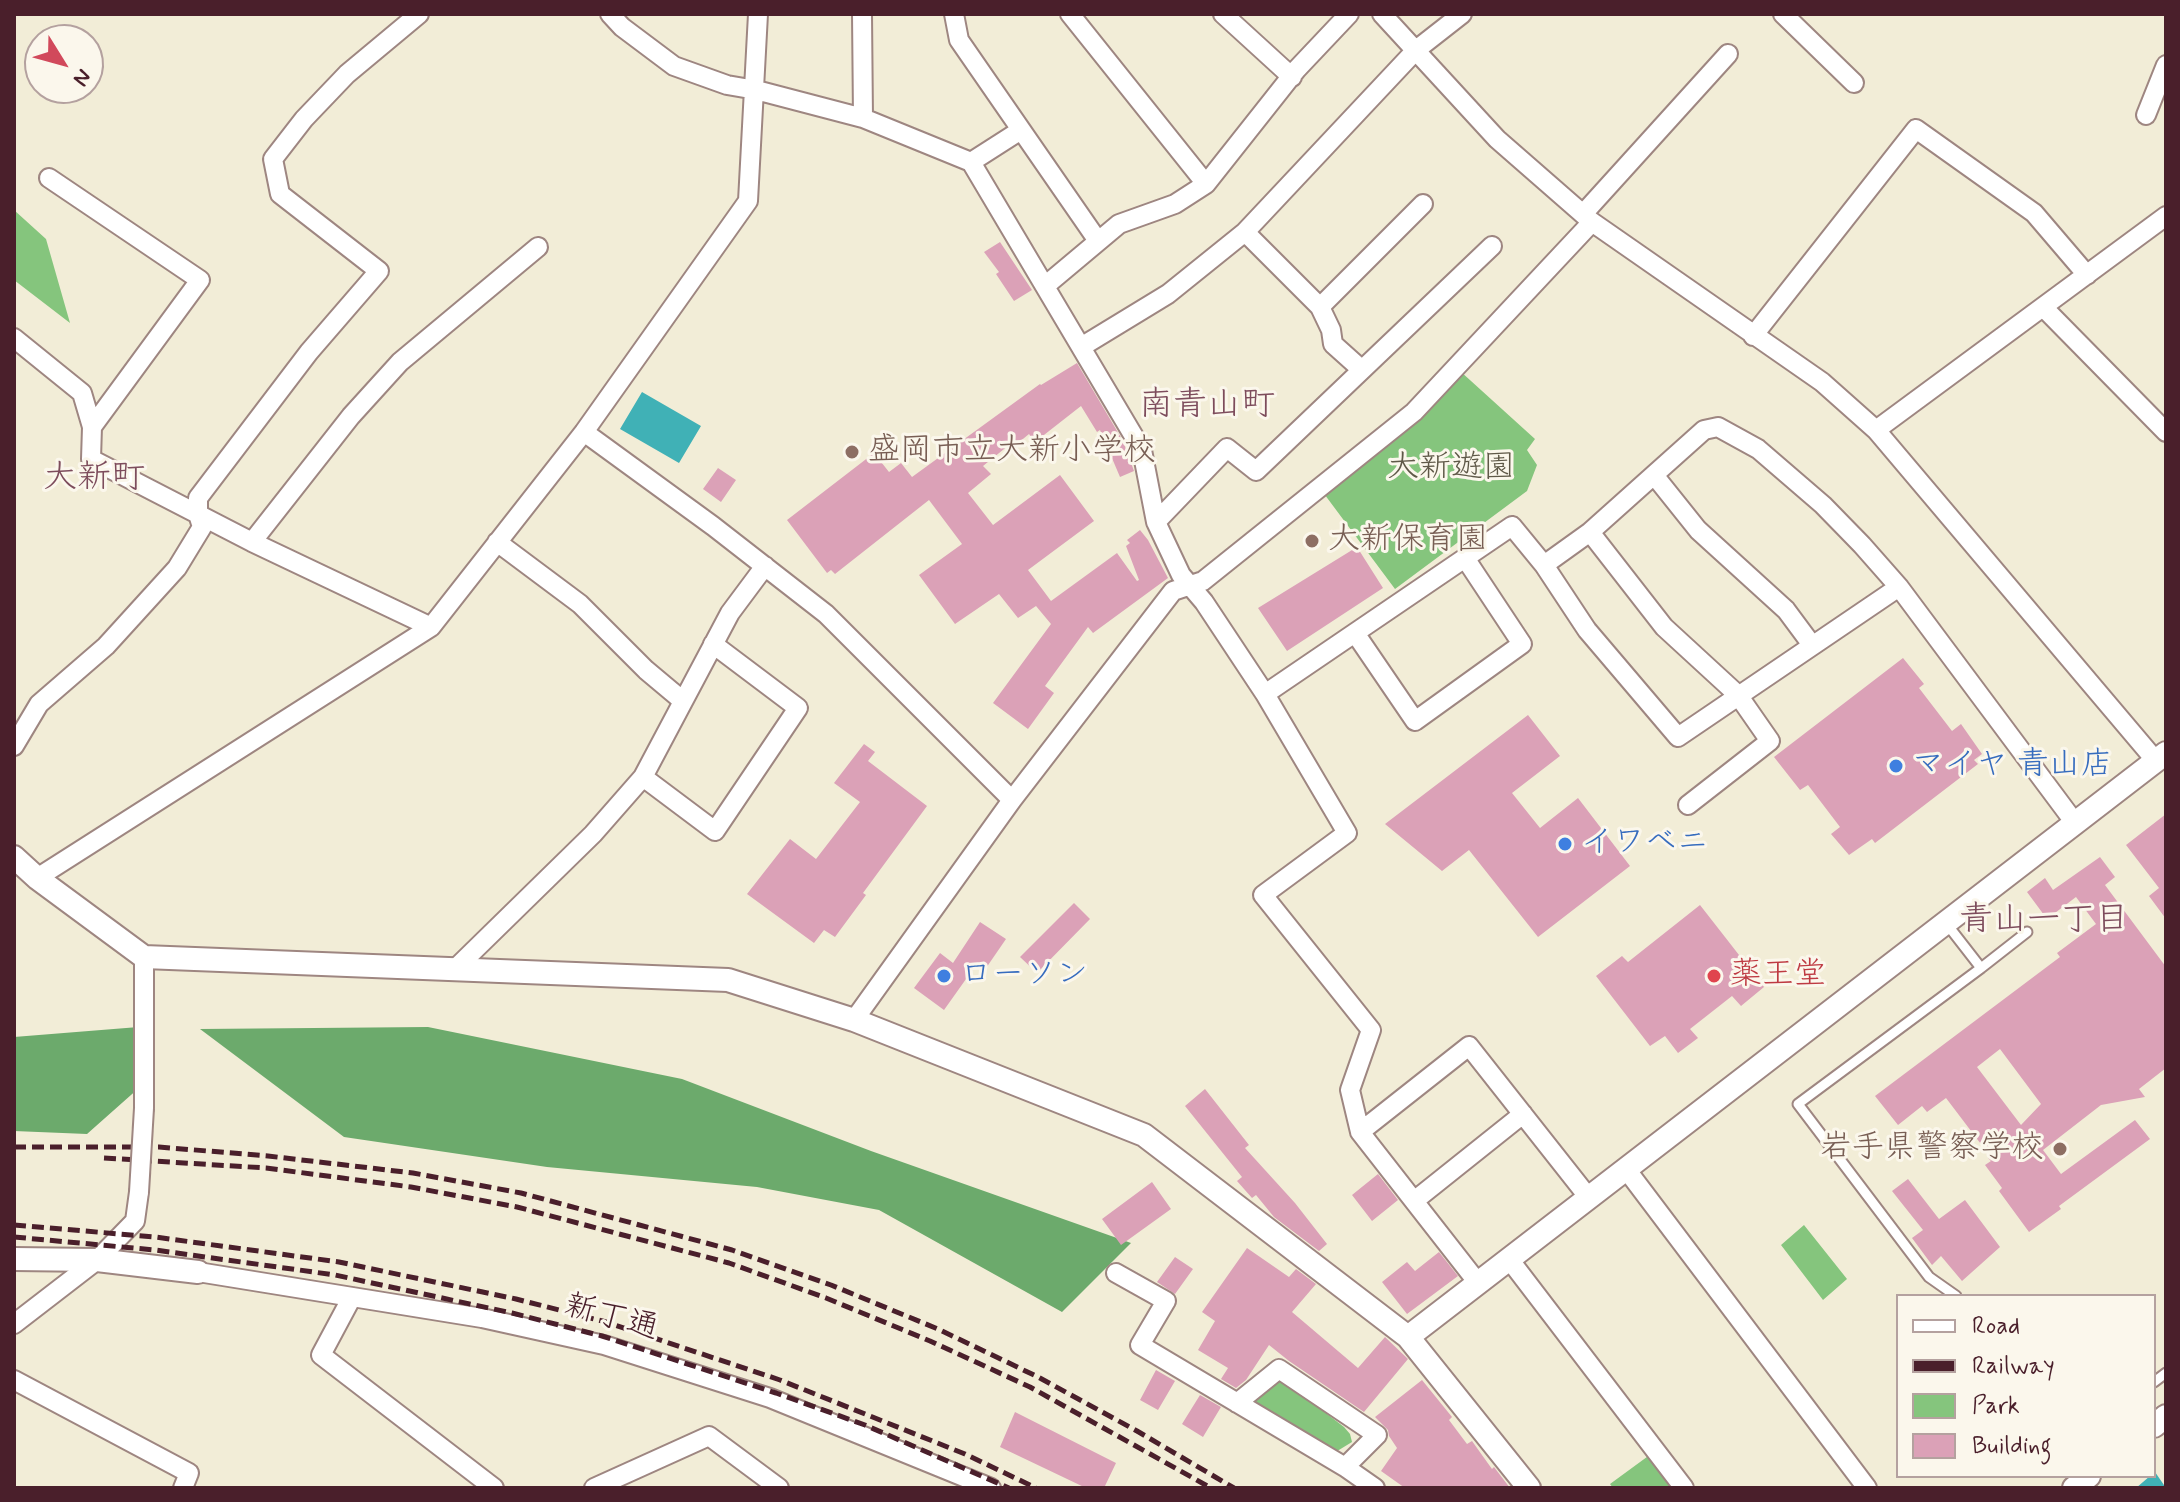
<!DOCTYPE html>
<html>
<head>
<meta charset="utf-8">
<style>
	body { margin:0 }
	#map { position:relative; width:2180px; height:1502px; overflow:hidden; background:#f2edd7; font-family:Mynerve,sans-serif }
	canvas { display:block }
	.frame { position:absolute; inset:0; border:16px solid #4a1f2b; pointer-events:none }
	.legend { position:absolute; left:1896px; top:1294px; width:260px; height:184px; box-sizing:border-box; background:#fbf7ec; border:2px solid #b4a19f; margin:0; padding:10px 14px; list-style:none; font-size:24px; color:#4a1f2b }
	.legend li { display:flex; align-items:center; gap:16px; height:40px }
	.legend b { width:40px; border:2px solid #b4a19f }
	.north { position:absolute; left:24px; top:24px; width:80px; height:80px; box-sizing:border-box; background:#fbf7ec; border:2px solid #b4a19f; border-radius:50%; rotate:127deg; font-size:22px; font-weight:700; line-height:32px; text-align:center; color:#4a1f2b }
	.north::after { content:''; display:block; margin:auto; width:28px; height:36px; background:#d1495b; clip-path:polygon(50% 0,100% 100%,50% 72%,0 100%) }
</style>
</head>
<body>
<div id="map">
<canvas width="2180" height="1502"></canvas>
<div class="frame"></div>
<ul class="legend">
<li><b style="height:10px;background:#fff"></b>Road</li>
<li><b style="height:10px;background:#4a1f2b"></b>Railway</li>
<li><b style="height:22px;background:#85c57d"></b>Park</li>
<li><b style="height:22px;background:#dba1b7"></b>Building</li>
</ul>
<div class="north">N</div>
</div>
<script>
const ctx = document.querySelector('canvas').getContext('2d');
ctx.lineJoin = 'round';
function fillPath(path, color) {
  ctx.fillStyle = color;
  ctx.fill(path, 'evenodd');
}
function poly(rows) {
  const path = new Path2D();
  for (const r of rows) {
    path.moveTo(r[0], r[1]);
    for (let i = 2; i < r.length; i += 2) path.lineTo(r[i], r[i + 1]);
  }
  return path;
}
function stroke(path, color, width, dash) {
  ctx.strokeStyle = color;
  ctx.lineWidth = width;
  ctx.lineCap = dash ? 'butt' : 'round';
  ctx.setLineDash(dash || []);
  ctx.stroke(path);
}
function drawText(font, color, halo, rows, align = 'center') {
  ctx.font = font + ' Mynerve,"Klee One",sans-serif';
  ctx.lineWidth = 6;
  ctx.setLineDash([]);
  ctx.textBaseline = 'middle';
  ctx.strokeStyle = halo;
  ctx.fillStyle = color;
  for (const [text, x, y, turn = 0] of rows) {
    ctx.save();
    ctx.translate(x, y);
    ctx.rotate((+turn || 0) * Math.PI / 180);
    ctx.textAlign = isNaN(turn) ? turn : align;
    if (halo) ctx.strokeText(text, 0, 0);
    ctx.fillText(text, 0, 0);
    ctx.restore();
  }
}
fillPath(poly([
	[14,210,46,239,70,323,14,280],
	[1460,371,1535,439,1527,450,1537,465,1527,491,1395,589,1322,491],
	[1804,1225,1847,1279,1823,1300,1781,1245],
	[1280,1378,1344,1427,1350,1434,1352,1442,1334,1453,1248,1404],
	[1651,1454,1678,1488,1613,1488,1610,1484]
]), '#85c57d');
fillPath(poly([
	[151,1026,140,1087,87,1134,14,1131,14,1037],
	[428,1027,682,1079,871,1151,1131,1243,1062,1312,879,1210,757,1187,547,1167,344,1137,200,1029]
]), '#6caa6c');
fillPath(poly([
	[642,392,701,426,679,463,620,429],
	[2155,1472,2166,1488,2136,1488,2150,1476,2154,1476]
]), '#40b1b6');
fillPath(poly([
	[1000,242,1032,290,1014,301,996,274,999,272,984,252],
	[1077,363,1123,441,1134,471,1120,477,1100,430,1097,432,1081,406,1035,442,1029,434,1012,448,1009,445,983,466,991,474,968,493,993,525,1060,475,1094,521,1028,570,1051,601,1117,553,1137,581,1139,580,1126,546,1130,543,1127,540,1140,530,1148,540,1168,578,1093,633,1088,627,1045,686,1054,693,1028,729,993,703,1051,624,1036,606,1018,618,999,594,955,624,919,575,962,544,929,500,835,574,831,570,827,573,787,520,874,453,889,472,901,463,912,477,1040,384,1041,385],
	[718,468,736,480,721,502,703,489],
	[1357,547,1383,588,1287,651,1258,608],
	[1903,658,1924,684,1919,688,1952,731,1961,724,1982,754,1974,760,1978,764,1875,843,1872,839,1849,855,1831,834,1840,827,1808,785,1800,790,1774,757],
	[1528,715,1560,756,1512,793,1540,828,1578,798,1630,866,1538,937,1469,850,1442,871,1385,824],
	[864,744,875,752,868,761,927,806,863,893,866,895,835,937,824,930,814,943,747,894,790,839,816,859,860,802,834,783],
	[2166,814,2166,919,2149,896,2159,888,2126,845],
	[2100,857,2115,877,2105,885,2166,967,2166,1068,2139,1089,2145,1097,2101,1105,2043,1150,2061,1174,2135,1120,2150,1139,2059,1206,2061,1209,2029,1232,1999,1191,2002,1188,1985,1165,1991,1161,1988,1158,1990,1156,1946,1098,1927,1112,1922,1106,1898,1125,1875,1096,2060,957,2057,953,2096,924,2076,897,2047,919,2027,892,2045,878,2053,890],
	[2000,1049,2041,1104,2021,1125,1977,1067],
	[1074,903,1090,919,1037,973,1020,957],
	[1700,905,1764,987,1741,1006,1732,996,1690,1029,1698,1038,1678,1053,1665,1036,1650,1046,1596,976,1622,956,1628,962],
	[980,922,1006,939,984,971,976,965,944,1010,914,988,940,953,953,963],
	[1205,1089,1249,1145,1245,1148,1295,1203,1327,1244,1319,1251,1274,1217,1256,1195,1252,1198,1237,1181,1242,1177,1185,1106],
	[1378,1174,1398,1200,1372,1221,1352,1195],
	[1908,1179,1939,1219,1965,1200,2000,1247,1962,1281,1941,1256,1932,1265,1912,1238,1923,1230,1892,1191],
	[1152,1182,1171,1209,1121,1245,1102,1219],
	[1247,1248,1289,1277,1296,1269,1316,1284,1292,1312,1358,1368,1385,1337,1408,1359,1364,1412,1289,1361,1269,1345,1246,1380,1236,1388,1221,1379,1228,1368,1198,1350,1215,1321,1202,1312],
	[1439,1252,1458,1276,1407,1314,1382,1282,1407,1262,1415,1271],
	[1175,1257,1193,1269,1175,1294,1157,1282],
	[1156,1370,1175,1381,1158,1410,1140,1400],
	[1422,1380,1452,1417,1449,1420,1467,1444,1472,1441,1492,1469,1494,1467,1510,1488,1405,1488,1381,1471,1397,1448,1389,1436,1388,1430,1375,1417],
	[1200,1395,1221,1407,1203,1437,1182,1424],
	[1015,1412,1116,1463,1104,1488,1086,1488,1000,1447]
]), '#dba1b7');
const service = poly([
	[1946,923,1981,968,2027,932],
	[1956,1296,1929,1277,1798,1104,1981,968],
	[2154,1382,2166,1373]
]);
const minor = poly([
	[610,14,622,27,674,66,727,85,756,90,863,118,971,162,1142,450,1156,522,1181,575,1204,602,1265,694,1347,833,1263,895,1371,1030,1350,1090,1360,1132,1478,1283],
	[862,14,863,118],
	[954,14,959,40,1098,241],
	[1070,14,1206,184],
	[1223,14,1292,77],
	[1382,14,1497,139,1592,222,1822,382,1876,430,2156,761],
	[1783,14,1854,83],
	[2146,115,2166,65],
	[971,162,1021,130],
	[49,178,200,280,92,427],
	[1583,214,1728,54],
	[1245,232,1320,307,1331,330,1333,344,1362,370],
	[1045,286,1119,224,1175,204,1206,184,1297,69,1349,14],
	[1320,307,1423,204],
	[2043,307,2166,432],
	[1753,336,1916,129,2034,213,2087,275],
	[14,338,82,393,92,427,91,459,252,542,431,627],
	[1081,347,1168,294,1245,232,1416,50,1462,14],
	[1876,430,2166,216],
	[584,432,713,526,826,614,1012,800],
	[1654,475,1698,530,1786,610,1812,645],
	[1156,522,1227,448,1256,471,1492,246],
	[1590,532,1664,627,1738,695,1770,741,1688,805],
	[252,542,351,416,400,362,538,247],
	[497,542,580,604,646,670,683,701],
	[1899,587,1678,737,1587,630,1544,565,1590,532,1704,430,1718,427,1758,449,1823,505,1862,545,1899,587,2075,823],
	[1355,633,1415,721,1522,644,1465,558],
	[1265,694,1512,526,1544,565],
	[14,746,39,704,106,646,177,568,202,527,198,514,198,498,309,352,379,271,280,194,273,159,304,119,347,74,419,14],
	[643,777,715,831,798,708,713,644],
	[37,878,431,627,584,432,748,201,758,14],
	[144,957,144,1108],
	[455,969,593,834,643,777,730,613,765,566],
	[854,1020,1012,800,1173,591,1203,581,1414,412,1592,222],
	[1360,1132,1469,1046,1589,1198],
	[1626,1169,1867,1488],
	[1414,1201,1523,1114],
	[1509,1259,1684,1488],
	[198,1272,482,1318,604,1345,770,1398,991,1488],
	[1116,1273,1166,1301,1140,1345,1345,1467,1375,1488],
	[352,1297,321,1355,494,1488],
	[14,1324,97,1260,135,1221,139,1192],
	[14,1380,189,1473,183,1488],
	[1237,1403,1279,1369,1377,1435,1345,1467],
	[594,1488,709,1436,779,1488]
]);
const tertiary = poly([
	[14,857,37,878,144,957,728,980,854,1020,1144,1135,1408,1337,1529,1488],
	[14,1259,97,1260,198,1272],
	[1408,1337,2166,753],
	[2154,1426,2166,1416],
	[2074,1488,2089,1476]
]);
stroke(service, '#9e8681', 13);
stroke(minor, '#9e8681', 22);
stroke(tertiary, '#9e8681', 26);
stroke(service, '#fff', 9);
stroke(minor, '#fff', 18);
stroke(tertiary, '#fff', 22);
stroke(poly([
	[14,1147,159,1147,268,1156,413,1173,521,1193,732,1250,831,1285,938,1329,1038,1377,1137,1431,1234,1488],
	[104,1158,266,1168,411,1187,517,1207,729,1263,826,1298,930,1341,1030,1387,1211,1488],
	[14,1225,155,1237,339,1262,516,1299,606,1322,780,1380,965,1454,1036,1488],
	[14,1237,155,1250,335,1275,512,1313,602,1336,776,1393,865,1425,1009,1488]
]), '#4a1f2b', 5, [12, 6]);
const minorBridge = poly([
	[139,1192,144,1108]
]);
stroke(minorBridge, '#9e8681', 22, []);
stroke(minorBridge, '#fff', 18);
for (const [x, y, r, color] of [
	[852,452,8,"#8d6e63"],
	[1312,541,8,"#8d6e63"],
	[1896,766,8,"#3f7fe0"],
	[1565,844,8,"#3f7fe0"],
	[944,976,8,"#3f7fe0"],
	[1714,976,8,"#e0444e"],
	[2060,1149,8,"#8d6e63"]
]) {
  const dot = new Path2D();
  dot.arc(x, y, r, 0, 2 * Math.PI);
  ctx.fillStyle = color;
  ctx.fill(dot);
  stroke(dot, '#fbf7ec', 3);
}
drawText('32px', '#785e54', '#fbf7ec', [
	["盛岡市立大新小学校",868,452],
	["大新保育園",1328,541],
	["岩手県警察学校",2044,1149,"right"]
], 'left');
drawText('32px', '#5f5948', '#fbf7ec', [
	["大新遊園",1451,469]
]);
drawText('32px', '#366cbe', '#fbf7ec', [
	["マイヤ 青山店",1912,766],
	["イワベニ",1581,844],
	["ローソン",960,976]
], 'left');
drawText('32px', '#be3a42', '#fbf7ec', [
	["薬王堂",1730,976]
], 'left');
drawText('32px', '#4a1f2b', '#fbf7ec', [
	["新丁通",611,1319,15]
]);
drawText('34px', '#7d4c5c', '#fbf7ec', [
	["南青山町",1207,407],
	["大新町",94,480],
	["青山一丁目",2044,922]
]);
</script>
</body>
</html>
